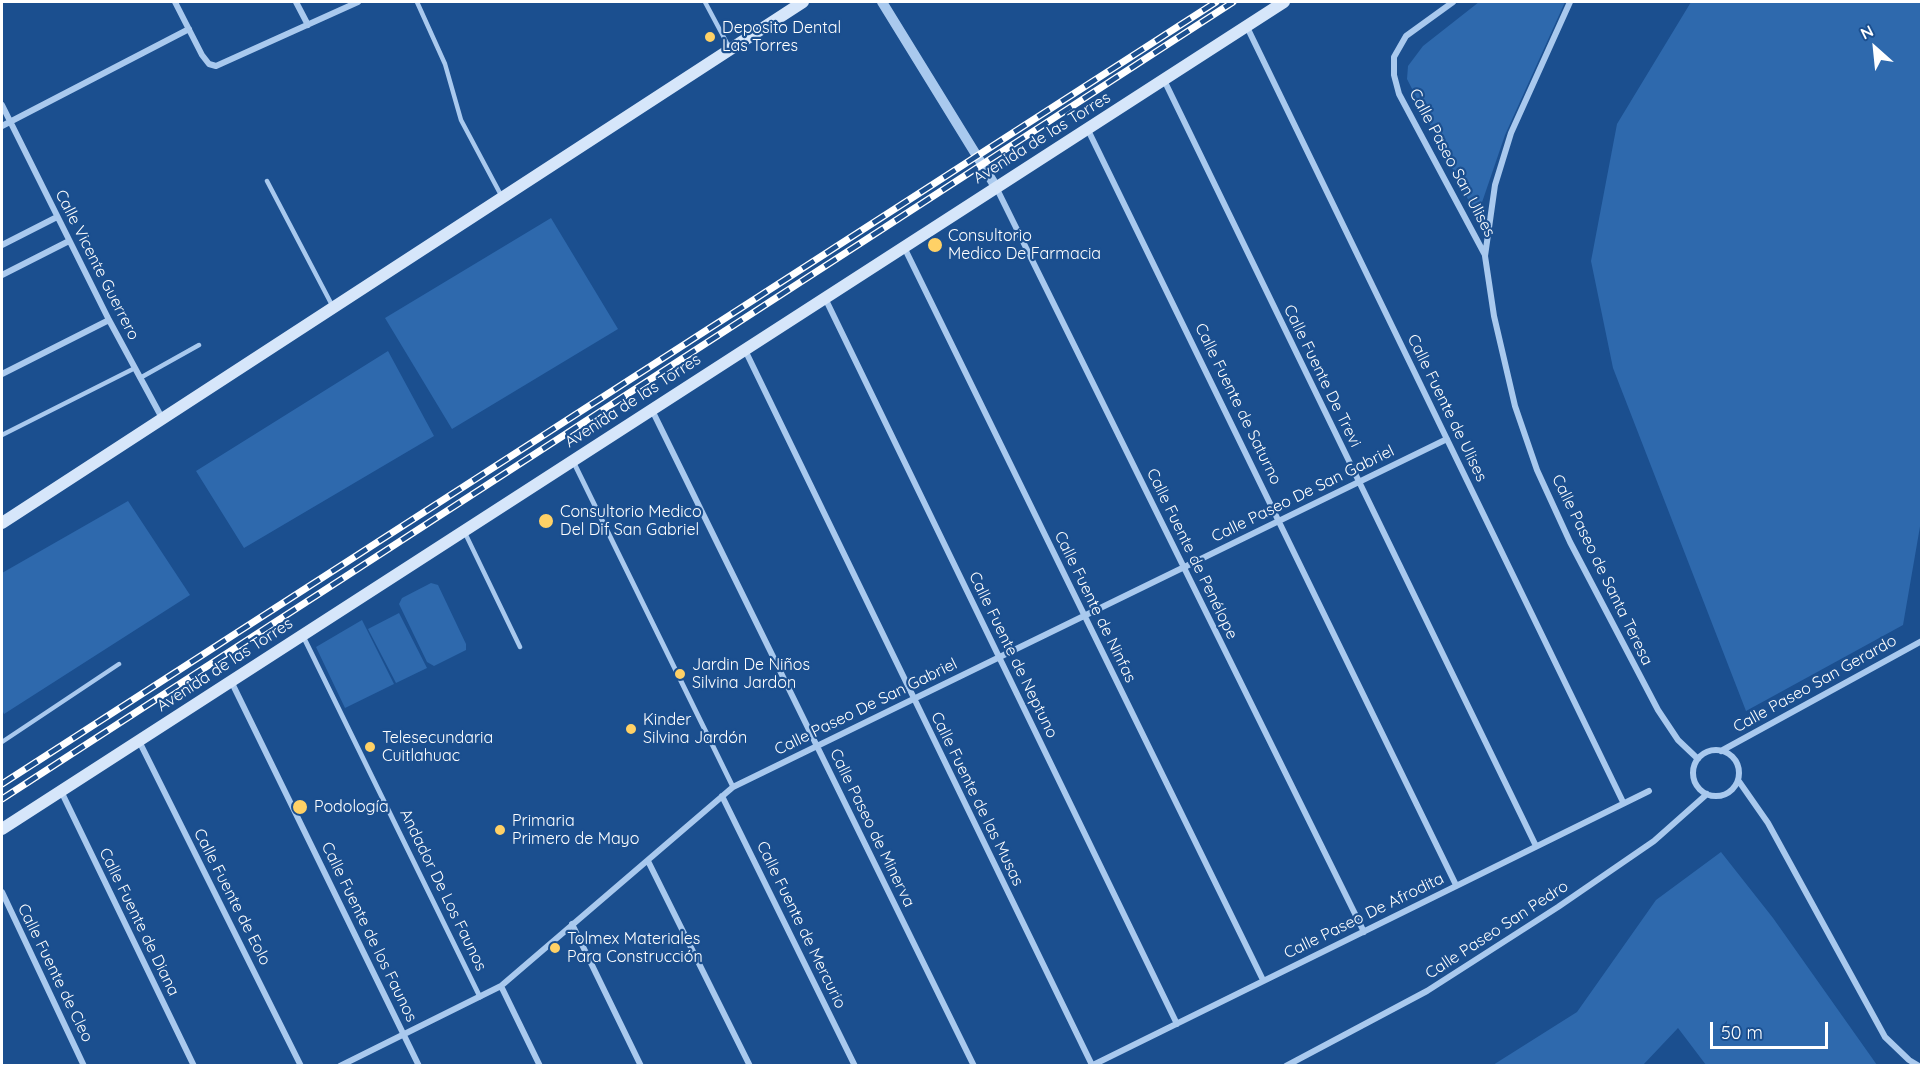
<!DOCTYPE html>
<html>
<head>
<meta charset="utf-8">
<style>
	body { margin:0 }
	#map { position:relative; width:1923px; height:1067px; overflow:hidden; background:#1b4f8f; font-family:Quicksand,sans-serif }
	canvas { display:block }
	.frame { position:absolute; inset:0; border:3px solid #fff; pointer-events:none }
	.north { position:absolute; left:1845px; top:18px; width:60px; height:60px; -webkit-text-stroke:4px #1b4f8f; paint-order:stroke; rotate:333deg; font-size:16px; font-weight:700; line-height:24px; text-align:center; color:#fff }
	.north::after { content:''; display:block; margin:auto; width:21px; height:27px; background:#fff; clip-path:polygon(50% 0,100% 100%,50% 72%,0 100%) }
	.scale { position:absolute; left:1710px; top:1022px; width:118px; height:27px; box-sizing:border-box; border:3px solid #fff; border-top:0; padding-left:8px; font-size:18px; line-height:21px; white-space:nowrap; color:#fff; -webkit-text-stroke:4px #1b4f8f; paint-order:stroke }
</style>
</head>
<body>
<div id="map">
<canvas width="1923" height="1067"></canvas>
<div class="frame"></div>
<div class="north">N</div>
<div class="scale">50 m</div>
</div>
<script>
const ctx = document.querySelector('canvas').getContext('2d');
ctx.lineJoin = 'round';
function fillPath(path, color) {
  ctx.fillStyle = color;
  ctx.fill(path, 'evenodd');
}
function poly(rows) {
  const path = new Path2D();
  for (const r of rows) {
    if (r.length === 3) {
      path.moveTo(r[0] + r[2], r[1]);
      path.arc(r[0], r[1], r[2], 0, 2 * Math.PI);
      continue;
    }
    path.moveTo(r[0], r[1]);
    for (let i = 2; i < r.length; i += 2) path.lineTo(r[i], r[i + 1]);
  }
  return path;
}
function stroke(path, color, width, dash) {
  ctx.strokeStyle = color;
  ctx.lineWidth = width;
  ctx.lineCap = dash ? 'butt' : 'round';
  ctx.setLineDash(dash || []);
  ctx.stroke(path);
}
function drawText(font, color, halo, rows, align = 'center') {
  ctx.font = font + ' Quicksand,sans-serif';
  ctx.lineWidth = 4.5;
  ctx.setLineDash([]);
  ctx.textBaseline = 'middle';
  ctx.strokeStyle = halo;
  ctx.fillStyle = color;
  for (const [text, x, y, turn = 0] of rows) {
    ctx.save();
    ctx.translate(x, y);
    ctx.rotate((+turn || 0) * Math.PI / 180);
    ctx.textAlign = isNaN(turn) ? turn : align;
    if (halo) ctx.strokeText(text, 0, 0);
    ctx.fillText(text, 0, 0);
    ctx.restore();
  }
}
fillPath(poly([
	[1479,2,1565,2,1505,135,1477,217,1407,79,1408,66,1423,46],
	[1691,2,1921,2,1922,515,1903,625,1746,711,1613,368,1591,261,1617,124],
	[551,218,618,329,452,429,385,318],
	[388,351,434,436,244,548,196,471],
	[128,501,190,595,4,714,2,710,2,573],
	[431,583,438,585,466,644,466,650,434,666,427,662,399,604,402,598],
	[399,613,427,668,396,683,368,629],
	[362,620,394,684,345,708,316,647],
	[1721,852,1773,918,1877,1065,1706,1065,1678,1028,1643,1065,1493,1065,1577,1012,1656,900]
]), '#2e69ad');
stroke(poly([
	[417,2,445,64,461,120,502,197],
	[705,2,729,47],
	[267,181,333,307],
	[140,378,199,345],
	[2,435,135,368],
	[465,533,520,647],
	[2,742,119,664]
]), '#a9c9ee', 4.5);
stroke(poly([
	[573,461,733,787],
	[303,636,480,997]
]), '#a9c9ee', 5);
stroke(poly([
	[175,2,202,55,209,64,216,66,358,2],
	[296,2,308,25],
	[1453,2,1406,36,1394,57,1394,75,1399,94,1485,255],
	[1570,2,1511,133,1495,185,1485,256,1494,316,1515,406,1537,470,1570,542,1658,710,1678,740,1698,759],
	[1247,27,1623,802],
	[1164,80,1536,846],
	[2,105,109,320,162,418],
	[2,126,189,29],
	[1088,130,1456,885],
	[996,187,1364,932],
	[2,245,57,217],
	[904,247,1263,980],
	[2,275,69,241],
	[825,298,1177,1024],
	[745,350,1092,1065],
	[2,374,109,320],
	[651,408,974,1066],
	[231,681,419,1066],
	[139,741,301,1066],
	[1716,773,23],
	[1721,751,1922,641],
	[1738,780,1768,823,1885,1037,1909,1060,1919,1066],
	[61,791,194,1066],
	[722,796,855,1066],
	[648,861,750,1066],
	[2,892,84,1066],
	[572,924,641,1066],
	[501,986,540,1066],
	[340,1066,501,986,733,787,1447,439],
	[1091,1066,1649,791],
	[1286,1066,1427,991,1558,907,1654,841,1707,794]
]), '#a9c9ee', 6);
stroke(poly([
	[882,2,996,187]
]), '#a9c9ee', 10);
stroke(poly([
	[2,523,803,2],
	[2,829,1284,2]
]), '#d6e6fa', 12);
const rail = poly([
	[2,784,1216,2],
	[2,799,1233,2]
]);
stroke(rail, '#fff', 7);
stroke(rail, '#1b4f8f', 4.5, [14]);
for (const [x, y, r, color] of [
	[710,37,6,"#ffd166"],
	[935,245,8,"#ffd166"],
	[546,521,8,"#ffd166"],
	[680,674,6,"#ffd166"],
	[631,729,6,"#ffd166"],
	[370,747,6,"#ffd166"],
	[300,807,8,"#ffd166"],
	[500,830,6,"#ffd166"],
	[555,948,6,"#ffd166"]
]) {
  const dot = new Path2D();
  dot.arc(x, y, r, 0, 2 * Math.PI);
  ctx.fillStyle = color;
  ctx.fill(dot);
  stroke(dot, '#1b4f8f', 2);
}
drawText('16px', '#fff', '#1b4f8f', [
	["Deposito Dental",722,28],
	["Las Torres",722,46],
	["Consultorio",948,236],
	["Medico De Farmacia",948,254],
	["Consultorio Medico",560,512],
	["Del Dif San Gabriel",560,530],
	["Jardin De Niños",692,665],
	["Silvina Jardon",692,683],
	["Kinder",643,720],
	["Silvina Jardón",643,738],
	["Telesecundaria",382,738],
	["Cuitlahuac",382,756],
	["Podología",314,807],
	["Primaria",512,821],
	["Primero de Mayo",512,839],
	["Tolmex Materiales",567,939],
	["Para Construcción",567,957]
], 'left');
drawText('16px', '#fff', '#1b4f8f', [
	["Avenida de las Torres",1042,138,-32],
	["Calle Paseo San Ulises",1452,163,62],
	["Calle Vicente Guerrero",97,265,63],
	["Calle Fuente De Trevi",1322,376,64],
	["Avenida de las Torres",633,401,-33],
	["Calle Fuente de Saturno",1238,404,64],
	["Calle Fuente de Ulises",1447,408,64],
	["Calle Paseo De San Gabriel",1303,494,-26],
	["Calle Fuente de Penélope",1192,554,64],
	["Calle Paseo de Santa Teresa",1602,570,64],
	["Calle Fuente de Ninfas",1095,607,64],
	["Calle Fuente de Neptuno",1013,655,64],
	["Avenida de las Torres",225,665,-33],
	["Calle Paseo San Gerardo",1815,684,-29],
	["Calle Paseo De San Gabriel",866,707,-26],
	["Calle Fuente de las Musas",977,799,64],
	["Calle Paseo de Minerva",872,828,64],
	["Andador De Los Faunos",443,890,64],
	["Calle Fuente de Eolo",232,897,63],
	["Calle Paseo De Afrodita",1364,916,-26],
	["Calle Fuente de Diana",139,922,64],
	["Calle Fuente de Mercurio",801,925,64],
	["Calle Paseo San Pedro",1497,930,-33],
	["Calle Fuente de los Faunos",369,932,64],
	["Calle Fuente de Cleo",55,973,64]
]);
</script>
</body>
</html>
